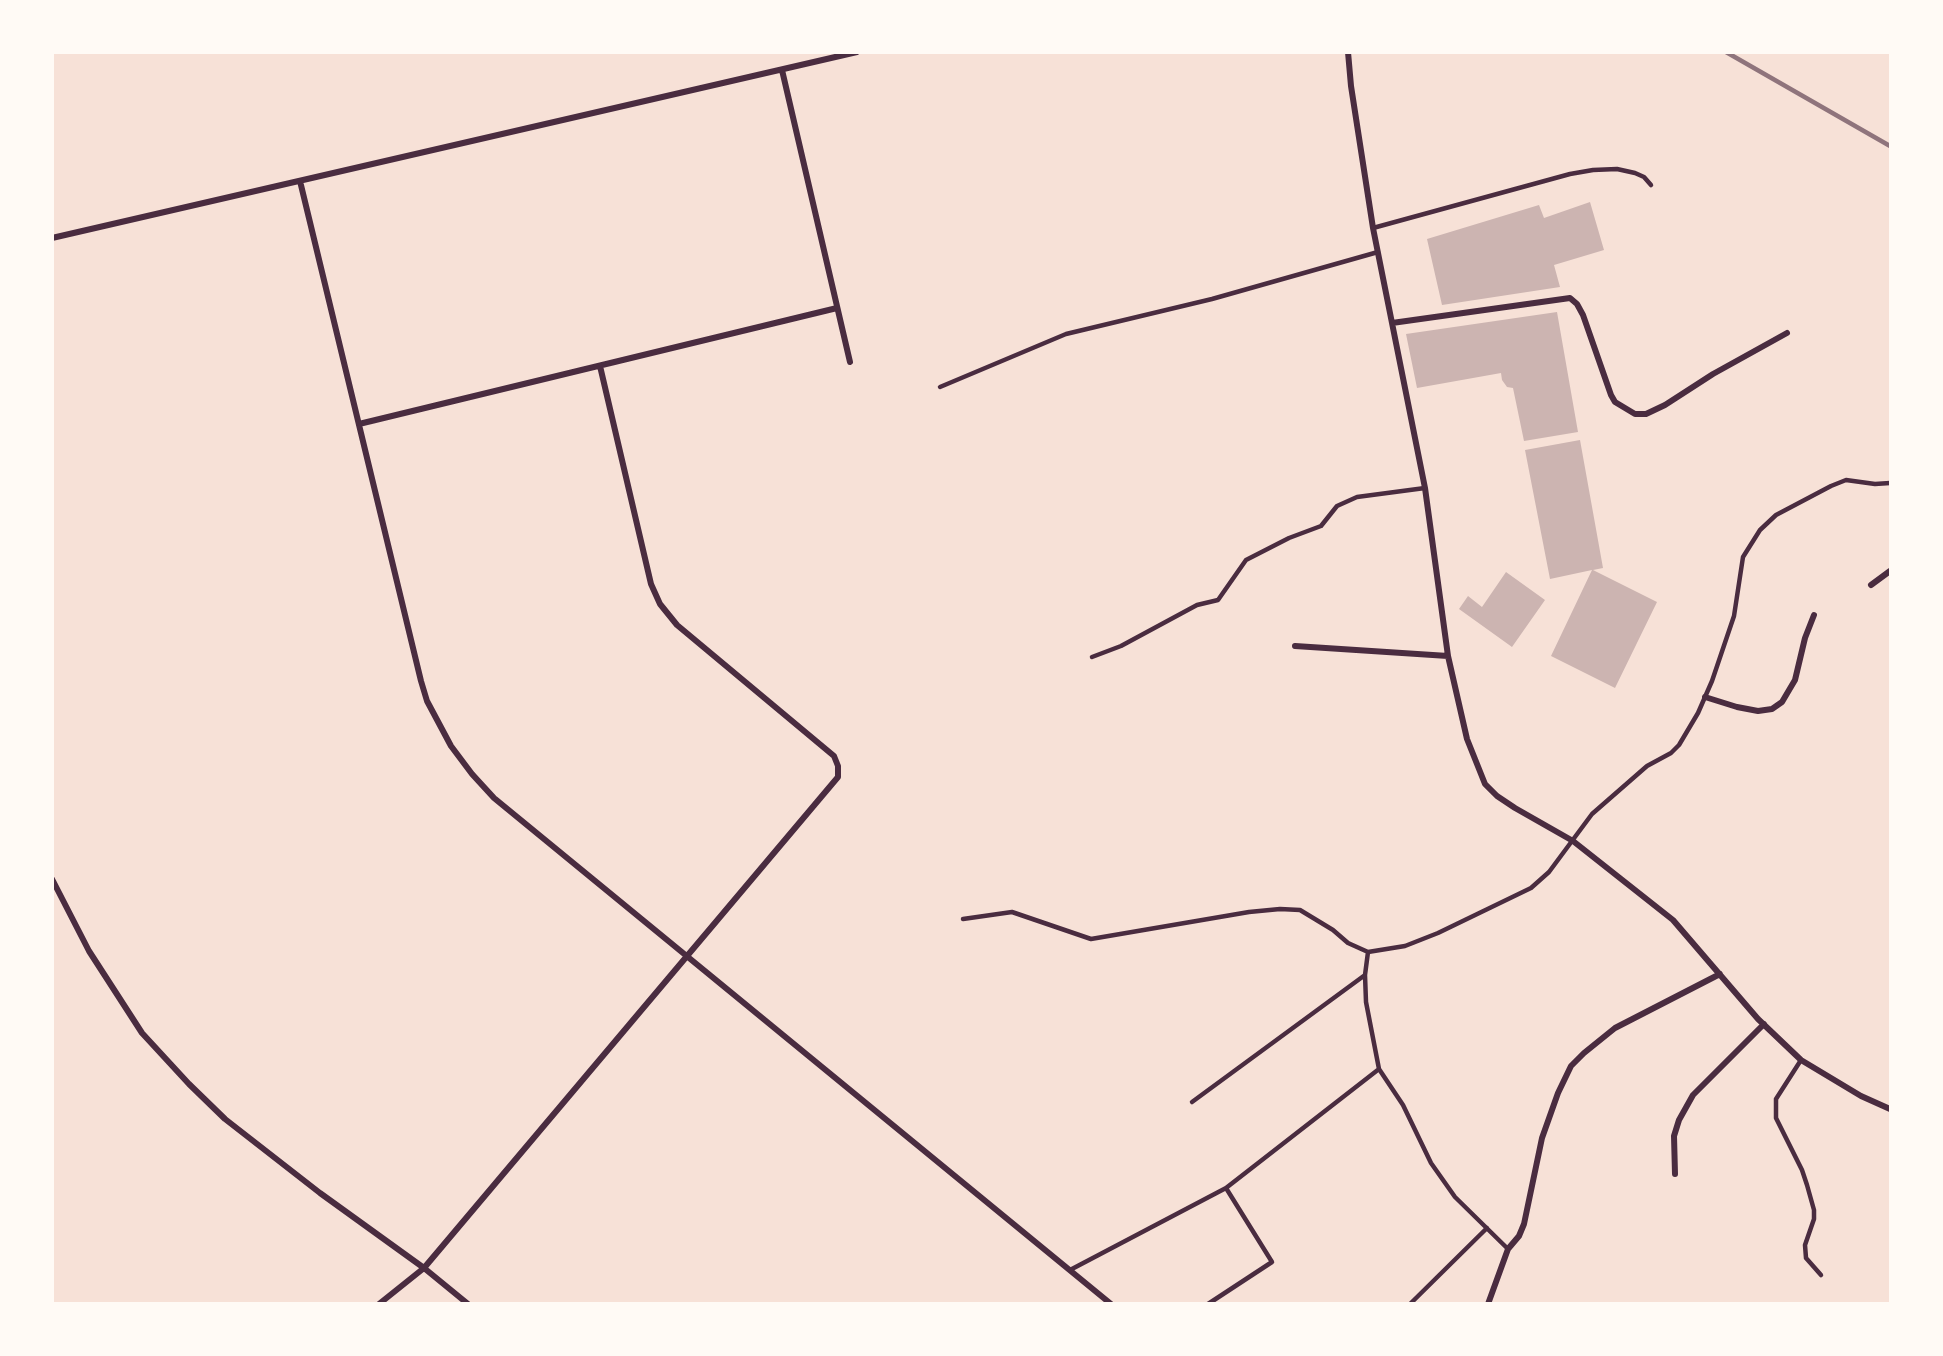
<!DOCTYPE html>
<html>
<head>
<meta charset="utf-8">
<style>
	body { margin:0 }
	#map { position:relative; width:1943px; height:1356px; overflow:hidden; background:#f7e1d7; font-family:Commissioner,sans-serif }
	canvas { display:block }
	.frame { position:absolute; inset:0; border:54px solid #fffaf5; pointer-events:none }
</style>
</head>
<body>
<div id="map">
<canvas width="1943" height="1356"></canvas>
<div class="frame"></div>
</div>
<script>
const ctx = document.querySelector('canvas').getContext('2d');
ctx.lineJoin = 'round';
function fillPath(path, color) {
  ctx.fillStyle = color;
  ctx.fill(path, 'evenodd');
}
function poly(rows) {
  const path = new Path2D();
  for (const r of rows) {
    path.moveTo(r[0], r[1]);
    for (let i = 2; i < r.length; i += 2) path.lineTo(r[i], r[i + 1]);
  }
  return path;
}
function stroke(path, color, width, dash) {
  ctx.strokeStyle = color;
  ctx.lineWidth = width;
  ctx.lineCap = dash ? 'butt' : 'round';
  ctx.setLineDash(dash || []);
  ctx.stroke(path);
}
fillPath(poly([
	[1590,202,1604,250,1554,265,1560,287,1442,305,1427,239,1539,205,1544,218],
	[1557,312,1578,432,1524,441,1513,388,1507,387,1502,380,1501,373,1417,388,1406,334],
	[1580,440,1603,568,1593,570,1657,602,1615,688,1551,656,1592,570,1550,579,1525,450],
	[1506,572,1545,600,1512,647,1459,609,1468,596,1482,607]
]), '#ccb4b1');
stroke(poly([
	[1373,228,1570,174,1593,170,1617,169,1635,173,1644,177,1651,185],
	[940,387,1066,334,1212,299,1378,252],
	[1092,657,1121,646,1197,605,1218,600,1246,560,1289,538,1321,526,1337,506,1357,497,1425,488],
	[963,919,1012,912,1091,939,1249,912,1280,909,1300,910,1333,930,1348,943,1368,952,1405,946,1438,933,1531,888,1549,872,1592,814,1647,766,1671,753,1679,745,1698,713,1712,681,1734,616,1743,557,1760,530,1776,515,1831,486,1846,480,1875,484,1890,483],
	[1368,952,1365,975,1366,1002,1379,1069,1403,1105,1431,1163,1455,1197,1508,1249],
	[1801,1060,1776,1099,1776,1118,1802,1170,1807,1185,1814,1210,1814,1219,1805,1245,1806,1258,1821,1275],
	[1192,1102,1365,975],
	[1070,1270,1226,1188,1379,1069],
	[1208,1304,1272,1262,1226,1188],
	[1410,1304,1487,1228]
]), '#4a2c40', 4.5);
stroke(poly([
	[1348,52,1351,86,1373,228,1425,488,1448,656,1467,739,1485,784,1497,796,1515,808,1573,841,1673,920,1758,1019,1801,1060,1861,1096,1890,1109],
	[782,70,850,362],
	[300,181,421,681,427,701,451,746,472,774,494,798,1111,1304],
	[52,238,857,52],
	[1392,323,1570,298,1577,304,1583,315,1611,395,1615,402,1635,414,1646,414,1665,405,1713,374,1787,333],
	[359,424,837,308],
	[1871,585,1890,571],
	[1295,646,1448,656],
	[1705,697,1737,707,1758,711,1772,709,1782,702,1795,680,1805,638,1814,615],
	[52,879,89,951,142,1033,189,1084,225,1119,320,1193,424,1268,468,1304],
	[1675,1174,1674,1136,1679,1120,1693,1095,1764,1024],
	[379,1304,424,1268,838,777,838,766,834,756,677,625,660,604,651,584,600,366],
	[1488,1304,1508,1249,1519,1236,1524,1224,1542,1138,1558,1093,1571,1066,1584,1053,1615,1028,1720,974]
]), '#4a2c40', 6);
stroke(poly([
	[1726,52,1890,146]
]), '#8f747c', 4.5);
</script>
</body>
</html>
